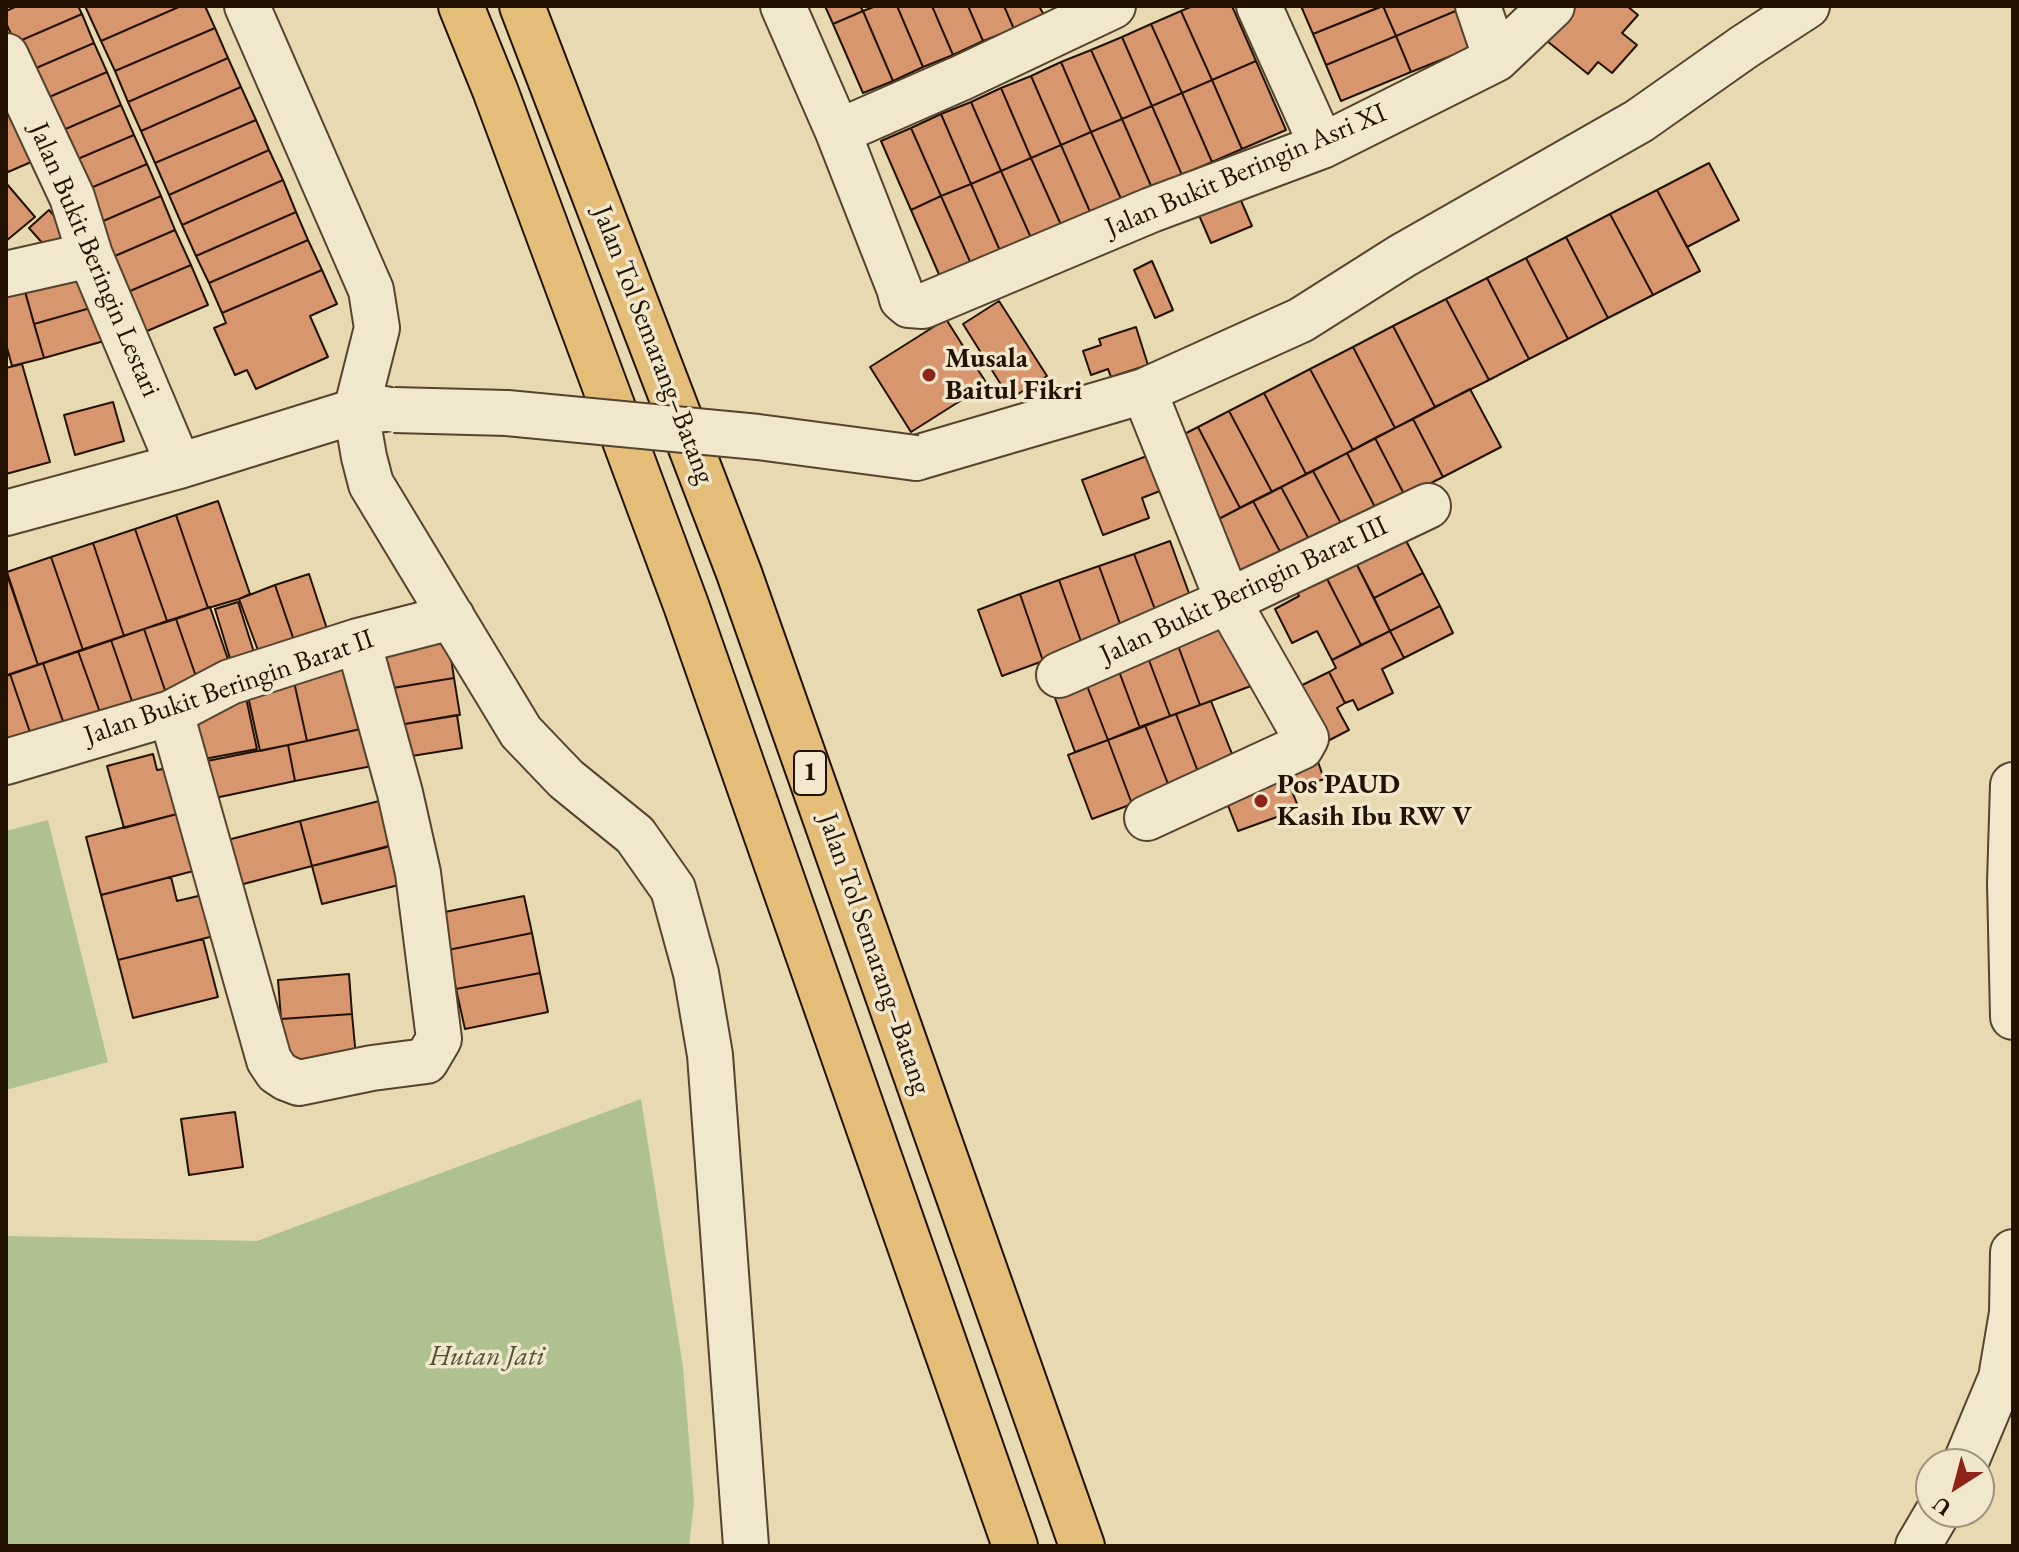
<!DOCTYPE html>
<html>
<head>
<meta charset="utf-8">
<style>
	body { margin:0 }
	#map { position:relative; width:2019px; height:1552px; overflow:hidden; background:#e8dab0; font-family:"EB Garamond",serif }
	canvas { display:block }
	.frame { position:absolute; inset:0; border:8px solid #231201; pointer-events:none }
	.north { position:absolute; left:1915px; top:1448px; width:80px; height:80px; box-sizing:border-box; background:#f0e7cc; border:2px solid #9e927b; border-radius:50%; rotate:216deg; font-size:22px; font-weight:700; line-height:32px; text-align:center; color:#231201 }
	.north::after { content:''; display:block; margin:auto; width:28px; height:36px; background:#8f2418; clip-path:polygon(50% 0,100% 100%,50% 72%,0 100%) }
</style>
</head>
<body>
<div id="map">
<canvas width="2019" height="1552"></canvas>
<div class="frame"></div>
<div class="north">U</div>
</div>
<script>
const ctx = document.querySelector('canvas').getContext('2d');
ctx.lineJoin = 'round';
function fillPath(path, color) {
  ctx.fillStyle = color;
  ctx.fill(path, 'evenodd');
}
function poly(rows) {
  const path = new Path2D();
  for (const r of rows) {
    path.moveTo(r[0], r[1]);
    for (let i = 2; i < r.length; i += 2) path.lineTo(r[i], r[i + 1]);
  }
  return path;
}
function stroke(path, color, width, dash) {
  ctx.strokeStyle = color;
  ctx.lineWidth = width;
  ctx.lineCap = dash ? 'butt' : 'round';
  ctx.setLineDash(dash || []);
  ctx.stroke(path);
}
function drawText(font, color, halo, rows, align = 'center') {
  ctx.font = font + ' "EB Garamond",serif';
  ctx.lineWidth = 7;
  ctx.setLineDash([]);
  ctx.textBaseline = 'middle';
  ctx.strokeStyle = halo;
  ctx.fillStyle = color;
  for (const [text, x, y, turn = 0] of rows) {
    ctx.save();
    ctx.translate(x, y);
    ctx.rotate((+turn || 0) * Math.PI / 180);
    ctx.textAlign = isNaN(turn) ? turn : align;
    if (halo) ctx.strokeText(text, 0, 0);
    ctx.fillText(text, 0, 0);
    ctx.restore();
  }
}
fillPath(poly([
	[48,820,108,1062,6,1090,6,831],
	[641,1099,683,1367,694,1503,689,1546,6,1546,6,1236,257,1241]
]), '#b0c190');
const building = poly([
	[17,6,78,6,82,14,15,43,6,23,6,11,17,6],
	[85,6,181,6,101,41,85,6],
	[181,6,205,6,215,28,115,71,101,41,181,6],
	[825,6,860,6,863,11,833,24,825,6],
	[876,6,897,6,923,67,893,81,863,11,876,6],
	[897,6,932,6,953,55,923,67,897,6],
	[932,6,968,6,983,41,953,55,932,6],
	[968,6,1004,6,1014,29,983,41,968,6],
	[1004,6,1039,6,1044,15,1014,29,1004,6],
	[1193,6,1232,6,1256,61,1212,80,1181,11,1193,6],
	[1301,6,1382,6,1313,34,1301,6],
	[1383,6,1465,6,1465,7,1396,36,1383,6],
	[1383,6,1396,36,1326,65,1313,34,1383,6],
	[1576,6,1627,6,1638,15,1622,33,1637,45,1612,73,1598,62,1588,74,1547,41,1576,6],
	[1465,7,1481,44,1411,72,1396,36,1465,7],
	[863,11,893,81,863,93,833,24,863,11],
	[1181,11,1212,80,1182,93,1151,24,1181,11],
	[82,14,94,43,27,72,15,43,82,14],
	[1151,24,1182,93,1152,106,1122,37,1151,24],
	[215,28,228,58,128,102,115,71,215,28],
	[1396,36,1411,72,1341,101,1326,65,1396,36],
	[1122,37,1152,106,1122,119,1091,50,1122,37],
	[94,43,107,72,40,101,27,72,94,43],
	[1091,50,1122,119,1091,132,1061,62,1091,50],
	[228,58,241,87,141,131,128,102,228,58],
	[1256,61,1286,130,1242,149,1212,80,1256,61],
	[1061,62,1091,132,1061,145,1031,76,1061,62],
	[107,72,121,105,54,134,40,101,107,72],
	[1031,76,1061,145,1031,158,1001,88,1031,76],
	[1212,80,1242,149,1212,162,1182,93,1212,80],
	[241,87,256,120,155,163,141,131,241,87],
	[1001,88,1031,158,1001,171,971,102,1001,88],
	[1182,93,1212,162,1182,175,1152,106,1182,93],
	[971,102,1001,171,971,184,941,114,971,102],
	[6,103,38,159,8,172,6,167,6,103],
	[121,105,134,135,66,164,54,134,121,105],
	[1152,106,1182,175,1152,188,1122,119,1152,106],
	[941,114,971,184,941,196,911,128,941,114],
	[1122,119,1152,188,1122,201,1091,132,1122,119],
	[256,120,269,150,169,195,155,163,256,120],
	[911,128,941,196,911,210,881,141,911,128],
	[1091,132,1122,201,1091,214,1061,145,1091,132],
	[134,135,147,164,79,193,66,164,134,135],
	[1061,145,1091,214,1062,227,1031,158,1061,145],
	[269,150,283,180,182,225,169,195,269,150],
	[1031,158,1062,227,1032,240,1001,171,1031,158],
	[1709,163,1739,220,1687,247,1657,190,1709,163],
	[147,164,161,196,94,225,79,193,147,164],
	[1001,171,1032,240,1001,253,971,184,1001,171],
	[283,180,296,212,196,256,182,225,283,180],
	[6,183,35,217,6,241,6,183],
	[971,184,1001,253,972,266,941,196,971,184],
	[1236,189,1252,226,1211,243,1195,206,1236,189],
	[1657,190,1700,271,1653,295,1610,214,1657,190],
	[161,196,175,230,108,259,94,225,161,196],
	[941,196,972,266,941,279,911,210,941,196],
	[49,210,73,237,53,255,29,228,49,210],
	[296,212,308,240,209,283,196,256,296,212],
	[1610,214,1653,295,1608,318,1566,237,1610,214],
	[175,230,191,265,123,294,108,259,175,230],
	[1566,237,1608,318,1568,339,1526,258,1566,237],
	[308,240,322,270,222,313,209,283,308,240],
	[1526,258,1568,339,1529,359,1487,278,1526,258],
	[1152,261,1173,310,1155,318,1134,270,1152,261],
	[82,264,94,307,34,324,22,280,82,264],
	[191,265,208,305,140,334,123,294,191,265],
	[322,270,337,304,310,316,328,357,256,389,247,370,235,375,214,328,226,323,222,313,322,270],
	[1487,278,1529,359,1489,380,1446,299,1487,278],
	[23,285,44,358,12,366,6,344,6,290,23,285],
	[1446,299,1489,380,1435,407,1393,326,1446,299],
	[999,301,1047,376,1010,399,963,324,999,301],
	[94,307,104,341,44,358,34,324,94,307],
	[946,319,987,384,911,432,870,367,946,319],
	[1393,326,1435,407,1395,428,1353,347,1393,326],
	[1136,327,1148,365,1111,377,1108,369,1091,375,1083,351,1101,345,1099,339,1136,327],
	[1353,347,1395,428,1353,450,1310,369,1353,347],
	[22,364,50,462,6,474,6,368,22,364],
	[1310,369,1353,450,1306,474,1264,393,1310,369],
	[1470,389,1501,447,1443,477,1413,419,1470,389],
	[1264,393,1306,474,1272,492,1229,411,1264,393],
	[113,402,124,441,75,455,64,415,113,402],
	[1229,411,1272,492,1240,508,1198,427,1229,411],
	[1413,419,1443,477,1405,496,1375,438,1413,419],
	[1198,427,1240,508,1209,524,1167,443,1198,427],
	[1375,438,1405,496,1377,511,1347,453,1375,438],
	[1347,453,1377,511,1344,529,1313,471,1347,453],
	[1147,456,1160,491,1142,498,1149,518,1103,535,1082,480,1147,456],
	[1313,471,1344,529,1312,545,1281,487,1313,471],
	[1281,487,1312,545,1284,559,1253,501,1281,487],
	[218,501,250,594,239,599,208,608,176,515,218,501],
	[1253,501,1284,559,1240,582,1209,524,1253,501],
	[176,515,208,608,167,621,135,529,176,515],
	[135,529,167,621,124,636,93,543,135,529],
	[1402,533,1423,573,1374,598,1353,557,1402,533],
	[1170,541,1194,607,1159,620,1134,554,1170,541],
	[93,543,124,636,83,650,51,557,93,543],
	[1134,554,1159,620,1123,632,1099,566,1134,554],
	[51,557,83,650,38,665,7,572,51,557],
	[1353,557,1390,631,1361,645,1324,573,1353,557],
	[1099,566,1123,632,1083,647,1059,580,1099,566],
	[6,572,38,665,6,676,6,572],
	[1324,573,1361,645,1332,660,1317,631,1292,643,1275,609,1299,596,1295,587,1324,573],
	[1423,573,1440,606,1390,631,1374,598,1423,573],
	[309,574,331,641,298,652,275,585,309,574],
	[1059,580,1083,647,1043,661,1020,594,1059,580],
	[275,585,298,652,263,664,239,599,275,585],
	[1020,594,1043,661,1002,676,978,610,1020,594],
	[238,602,259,668,235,675,215,609,238,602],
	[1440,606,1453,633,1404,658,1390,631,1440,606],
	[210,607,233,674,199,685,176,619,210,607],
	[176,619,199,685,167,696,144,629,176,619],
	[1227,624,1251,686,1200,705,1177,643,1227,624],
	[144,629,167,696,134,707,111,640,144,629],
	[1390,631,1404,658,1382,669,1393,693,1358,710,1353,700,1345,703,1329,672,1336,668,1332,660,1390,631],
	[448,637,454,678,380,690,373,649,448,637],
	[111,640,134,707,102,718,78,651,111,640],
	[1177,643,1200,705,1170,716,1147,655,1177,643],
	[78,651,102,718,66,730,43,663,78,651],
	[1147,655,1170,716,1140,728,1117,666,1147,655],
	[43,663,66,730,33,741,10,674,43,663],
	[352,665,365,728,307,741,293,677,352,665],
	[1117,666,1140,728,1108,740,1084,678,1117,666],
	[1329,672,1345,703,1337,708,1349,730,1318,746,1290,691,1329,672],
	[10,674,33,741,6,752,6,676,10,674],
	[293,677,307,741,260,751,246,687,293,677],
	[454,678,460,715,393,726,387,689,454,678],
	[1084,678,1108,740,1075,752,1052,690,1084,678],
	[245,693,257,749,199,760,187,705,245,693],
	[1211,701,1236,764,1200,777,1176,714,1211,701],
	[1176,714,1200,777,1170,789,1145,725,1176,714],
	[457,715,462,748,399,758,393,726,457,715],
	[1145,725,1170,789,1132,804,1108,740,1145,725],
	[365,728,377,765,295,781,288,745,365,728],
	[1108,740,1132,804,1092,819,1068,755,1108,740],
	[288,745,295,781,215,798,207,761,288,745],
	[153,754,157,770,169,768,181,813,124,828,107,766,153,754],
	[1317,759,1324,779,1292,791,1299,809,1238,831,1223,793,1317,759],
	[391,798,403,843,312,866,300,821,391,798],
	[181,813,205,868,101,895,86,837,181,813],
	[300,821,312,866,232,887,220,842,300,821],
	[396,844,407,883,322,904,312,866,396,844],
	[171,877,177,901,211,893,222,934,118,960,101,895,171,877],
	[524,896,532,933,448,950,440,913,524,896],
	[532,933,540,973,456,989,448,950,532,933],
	[203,939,218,997,133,1018,118,960,203,939],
	[540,973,548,1012,465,1029,456,989,540,973],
	[349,974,352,1014,281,1019,278,980,349,974],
	[352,1014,356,1057,285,1063,281,1019,352,1014],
	[235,1112,243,1167,189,1175,181,1119,235,1112]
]);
fillPath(building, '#d8966e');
stroke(building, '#231201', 2);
const minor = poly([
	[247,6,371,290,377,328,356,411,364,457,371,484,521,732,566,779,635,835,673,889,696,973,710,1055,746,1546],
	[783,6,838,132,899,288,902,299,909,305,923,306,1151,210,1322,146,1496,59,1552,6],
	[1259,6,1322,146],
	[1478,6,1496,59],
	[6,56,72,197,90,255,179,466],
	[838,132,961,78,1113,6],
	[6,274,90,255],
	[1144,391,1228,601,1306,738,1301,747,1147,818],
	[916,458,1144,391,1301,320,1402,256,1639,121,1744,47,1807,6],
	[6,513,179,466,356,411,385,409],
	[1059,675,1228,601,1428,506],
	[171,713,269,1060,277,1072,286,1078,299,1083,372,1068,426,1061,439,1039,418,873,400,793,358,641],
	[6,762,171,713,230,682,358,641,452,617],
	[2013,785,2010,883,2013,1017],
	[1965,1464,2001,1378,2012,1313,2013,1252],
	[1918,1546,1938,1512]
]);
const motorway = poly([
	[461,6,495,90,686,605,1015,1546],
	[522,6,739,573,1082,1546]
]);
stroke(minor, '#54442d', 48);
stroke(motorway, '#231201', 48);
stroke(minor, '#f0e7cc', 44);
stroke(motorway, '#e4bd78', 44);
const minorBridge = poly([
	[394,410,507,413,758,437,916,458]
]);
stroke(minorBridge, '#54442d', 48, []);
stroke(minorBridge, '#f0e7cc', 44);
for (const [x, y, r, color] of [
	[929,375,8,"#8f2418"],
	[1261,801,8,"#8f2418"]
]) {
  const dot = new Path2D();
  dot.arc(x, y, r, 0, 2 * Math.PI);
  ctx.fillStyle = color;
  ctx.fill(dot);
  stroke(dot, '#f0e7cc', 3);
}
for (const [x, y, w] of [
	[810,773,32]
]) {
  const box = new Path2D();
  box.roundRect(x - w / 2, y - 22, w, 44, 6);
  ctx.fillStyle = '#f0e7cc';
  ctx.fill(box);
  stroke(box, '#231201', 2);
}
drawText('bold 26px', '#231201', null, [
	["1",810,773]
]);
drawText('28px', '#231201', '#f0e7cc', [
	["Jalan Bukit Beringin Asri XI",1246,171,-23],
	["Jalan Bukit Beringin Lestari",94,260,67],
	["Jalan Tol Semarang–Batang",653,345,69],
	["Jalan Bukit Beringin Barat III",1244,591,-25],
	["Jalan Bukit Beringin Barat II",229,688,-19],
	["Jalan Tol Semarang–Batang",874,954,71]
]);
drawText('bold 28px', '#231201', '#f0e7cc', [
	["Musala",945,359],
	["Baitul Fikri",945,391],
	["Pos PAUD",1277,785],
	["Kasih Ibu RW V",1277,817]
], 'left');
drawText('italic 28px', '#544f33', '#f0e7cc', [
	["Hutan Jati",487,1357]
]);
</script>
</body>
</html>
